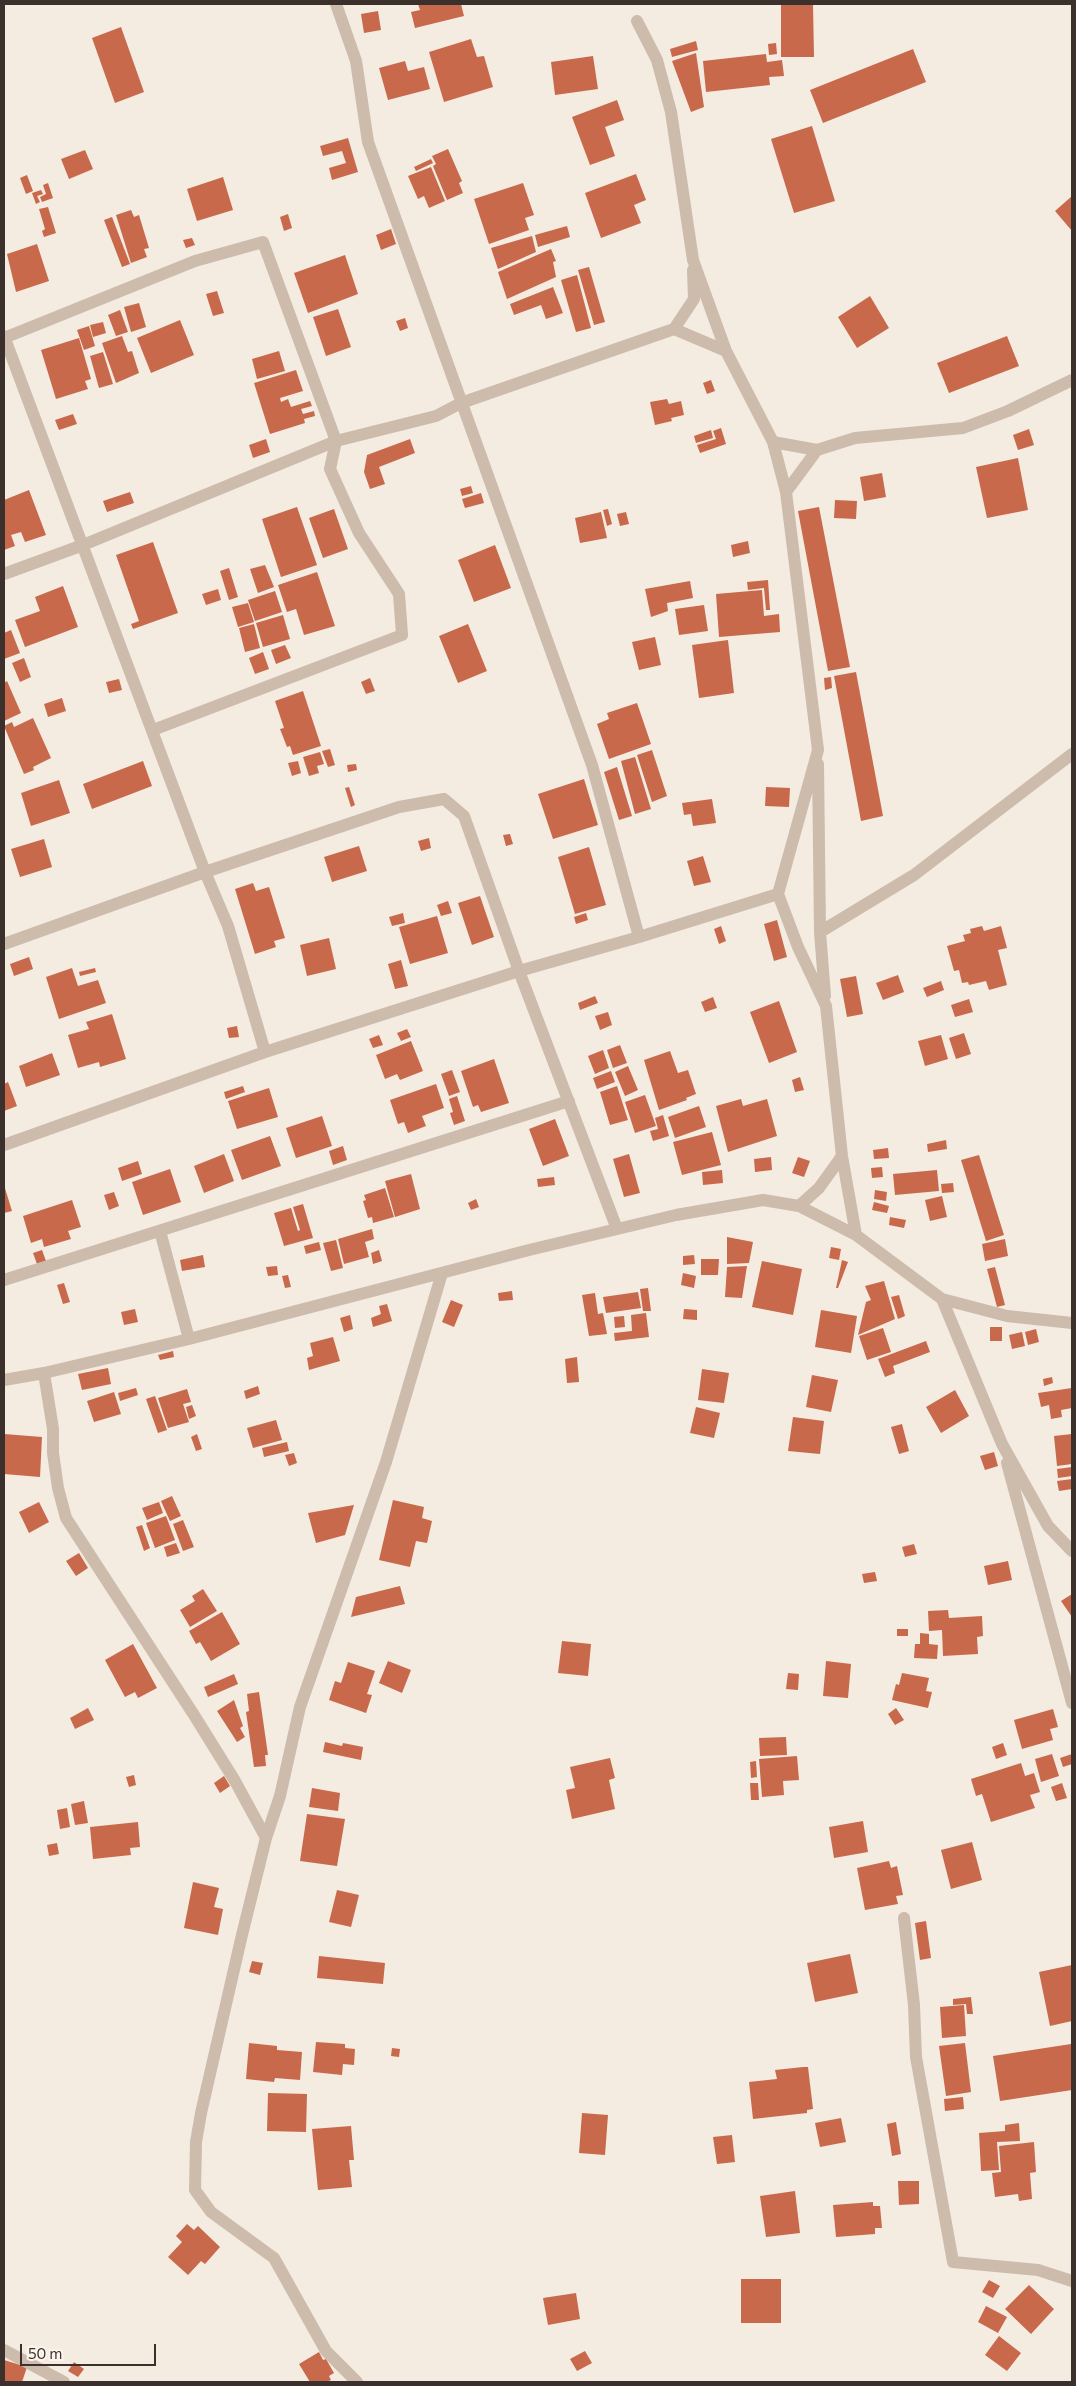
<!DOCTYPE html>
<html>
<head>
<meta charset="utf-8">
<style>
	body { margin:0 }
	#map { position:relative; width:1076px; height:2386px; overflow:hidden; background:#f4ebe1; font-family:Commissioner,sans-serif }
	canvas { display:block }
	.frame { position:absolute; inset:0; border:5px solid #3b302b; pointer-events:none }
	.scale { position:absolute; left:20px; top:2344px; width:136px; height:22px; box-sizing:border-box; border:2px solid #3b302b; border-top:0; padding-left:6px; font-size:15px; line-height:18px; white-space:nowrap; color:#3b302b; -webkit-text-stroke:4px #fbf5ee; paint-order:stroke }
</style>
</head>
<body>
<div id="map">
<canvas width="1076" height="2386"></canvas>
<div class="frame"></div>
<div class="scale">50 m</div>
</div>
<script>
const ctx = document.querySelector('canvas').getContext('2d');
ctx.lineJoin = 'round';
function fillPath(path, color) {
  ctx.fillStyle = color;
  ctx.fill(path, 'evenodd');
}
function poly(rows) {
  const path = new Path2D();
  for (const r of rows) {
    path.moveTo(r[0], r[1]);
    for (let i = 2; i < r.length; i += 2) path.lineTo(r[i], r[i + 1]);
  }
  return path;
}
function stroke(path, color, width, dash) {
  ctx.strokeStyle = color;
  ctx.lineWidth = width;
  ctx.lineCap = dash ? 'butt' : 'round';
  ctx.setLineDash(dash || []);
  ctx.stroke(path);
}
fillPath(poly([
	[418,4,461,4,464,16,415,28,411,12,420,10],
	[781,4,813,4,814,57,781,57],
	[378,11,381,30,364,33,361,14],
	[121,27,144,92,115,103,92,38],
	[471,39,477,57,484,56,493,87,444,102,429,52],
	[696,41,698,50,672,57,670,49],
	[776,43,777,54,769,55,768,44],
	[913,49,926,82,823,123,810,90],
	[696,53,704,107,691,112,672,61],
	[766,54,767,62,782,60,784,76,769,77,770,85,706,92,703,61],
	[593,56,598,89,555,95,551,62],
	[405,61,408,71,424,67,430,89,388,100,379,68],
	[617,100,624,120,605,127,615,156,590,165,572,117],
	[812,126,835,201,794,213,771,139],
	[348,138,358,172,332,180,329,168,346,163,342,151,323,156,320,146],
	[448,149,462,181,459,183,463,193,447,200,433,166,436,164,432,156],
	[85,150,93,169,69,179,61,159],
	[431,159,433,163,416,171,414,167],
	[431,167,445,201,429,208,424,196,418,199,408,176],
	[636,174,646,200,634,205,641,223,601,238,585,193],
	[27,175,33,191,26,194,20,178],
	[223,177,233,210,197,221,187,189],
	[48,183,53,198,42,202,40,197,46,194,43,185],
	[523,183,534,215,525,218,529,230,489,244,474,199],
	[41,190,43,194,37,196,40,202,36,204,32,193],
	[1072,196,1072,231,1055,211],
	[48,207,56,233,44,237,42,231,45,229,39,209],
	[131,210,134,217,139,215,149,248,144,249,147,257,131,263,116,215],
	[288,214,292,228,284,231,280,217],
	[112,217,130,264,122,267,104,220],
	[567,226,570,237,538,247,535,235],
	[391,229,396,244,381,250,376,235],
	[532,236,536,252,498,269,491,248],
	[192,238,195,245,186,248,183,240],
	[37,244,49,281,16,292,7,254],
	[551,249,556,261,553,262,556,277,507,299,498,272],
	[345,255,358,294,308,313,294,273],
	[589,267,605,322,594,325,578,270],
	[577,275,591,328,576,332,561,280],
	[553,287,563,313,546,319,541,305,514,315,510,304],
	[217,291,224,313,213,316,206,294],
	[870,296,889,328,857,348,838,317],
	[139,303,146,327,131,332,124,307],
	[338,309,351,347,326,356,313,317],
	[120,310,128,332,116,336,108,315],
	[405,318,408,328,400,331,396,321],
	[180,320,194,355,151,373,137,338],
	[103,322,106,333,93,337,90,325],
	[89,326,95,346,84,350,77,330],
	[122,336,128,352,132,351,139,373,116,383,102,343],
	[1007,336,1019,366,949,393,937,363],
	[79,338,91,379,85,381,88,389,56,399,41,350],
	[279,351,285,371,257,379,252,359],
	[103,352,113,384,99,388,90,356],
	[296,370,303,391,280,398,281,402,288,399,291,407,310,401,312,406,301,409,303,414,314,411,315,416,304,419,305,423,270,434,254,383],
	[711,380,715,391,707,394,703,383],
	[667,399,669,404,681,401,684,415,671,418,672,421,655,425,650,402],
	[73,414,77,424,59,430,55,420],
	[721,428,726,444,700,453,697,445,716,439,713,431],
	[1029,429,1034,445,1018,450,1013,435],
	[711,430,713,438,696,443,694,436],
	[266,439,270,452,253,458,249,445],
	[410,439,415,453,379,467,385,484,370,489,364,472,367,455],
	[1018,458,1028,510,987,518,976,467],
	[882,473,886,497,864,501,860,477],
	[471,486,473,493,462,496,460,489],
	[29,490,46,535,25,542,21,532,11,535,15,546,4,550,4,500],
	[130,492,134,503,107,512,103,501],
	[481,493,484,503,465,508,462,499],
	[835,500,857,501,856,519,834,518],
	[297,507,317,565,281,577,262,519],
	[819,507,850,667,828,671,798,511],
	[334,509,348,549,323,558,309,518],
	[608,509,612,524,607,526,603,510],
	[601,512,607,538,580,543,575,518],
	[626,512,629,524,620,526,617,514],
	[748,541,750,553,733,557,731,545],
	[153,542,178,613,133,629,131,624,139,621,116,555],
	[495,545,511,588,474,602,458,560],
	[265,565,274,587,258,593,250,569],
	[229,568,238,597,229,600,220,571],
	[317,572,335,626,304,635,296,609,287,612,278,585],
	[768,580,770,610,766,610,764,588,748,590,747,582],
	[690,581,693,598,667,603,668,611,651,617,645,589],
	[63,586,78,627,25,647,15,620,40,611,35,597],
	[218,589,221,600,206,605,202,594],
	[762,590,764,616,779,614,780,632,719,637,716,594],
	[275,591,282,612,255,621,248,600],
	[248,603,254,622,238,627,232,607],
	[704,605,708,631,679,635,675,609],
	[283,615,290,639,263,647,256,623],
	[254,624,260,648,245,652,239,628],
	[468,624,487,671,458,683,439,636],
	[11,630,20,653,4,659,4,633],
	[655,637,661,665,639,670,632,642],
	[728,640,734,693,699,698,692,645],
	[285,645,291,658,276,664,271,650],
	[263,652,269,669,255,674,249,658],
	[24,658,31,677,20,682,12,663],
	[856,672,883,816,861,821,834,676],
	[831,677,832,688,825,690,824,678],
	[370,678,375,691,366,694,361,682],
	[119,679,122,690,109,693,106,682],
	[7,681,21,713,4,721,4,683],
	[303,691,321,746,293,755,290,746,287,747,280,729,284,728,275,701],
	[62,698,66,711,48,717,44,704],
	[637,703,651,744,609,759,597,724,609,719,607,713],
	[33,718,51,758,33,767,34,770,24,774,4,726,12,722,14,727],
	[330,749,335,765,328,767,322,751],
	[652,750,667,796,652,802,637,755],
	[320,752,324,764,317,766,319,773,309,776,303,757],
	[635,757,651,809,635,814,621,761],
	[143,761,152,786,92,809,83,784],
	[298,761,301,773,292,776,288,763],
	[356,764,357,770,348,772,347,765],
	[617,767,632,816,619,820,604,772],
	[584,779,598,825,553,839,538,794],
	[59,780,70,813,31,826,21,793],
	[349,787,355,805,351,807,345,788],
	[766,787,790,788,789,807,765,806],
	[712,799,716,823,693,826,691,814,684,815,682,803],
	[510,834,513,844,506,846,503,835],
	[429,838,431,848,421,851,418,841],
	[44,839,52,867,20,877,11,849],
	[359,846,367,871,332,882,324,857],
	[589,847,606,905,575,914,558,857],
	[703,856,711,882,694,886,687,861],
	[253,883,256,891,269,887,285,938,274,941,276,947,255,954,235,889],
	[480,896,494,937,472,945,458,903],
	[448,901,452,913,441,916,437,905],
	[403,913,405,923,392,926,389,917],
	[586,913,588,920,576,924,574,917],
	[437,916,448,953,410,964,399,927],
	[777,920,787,957,774,961,764,924],
	[721,926,726,941,719,944,714,929],
	[982,926,984,931,1001,926,1007,948,998,950,1007,985,989,990,986,981,969,985,968,982,962,983,959,970,954,971,947,946,965,941,963,935,971,933,970,929],
	[329,938,336,969,307,976,300,945],
	[29,957,33,969,14,976,10,964],
	[401,960,408,986,395,989,388,964],
	[72,968,78,986,98,980,106,1003,59,1019,46,977],
	[95,968,96,972,80,976,79,972],
	[898,975,904,992,883,1000,876,983],
	[856,976,863,1014,847,1017,840,979],
	[941,981,944,990,927,997,923,988],
	[595,996,598,1003,580,1010,578,1003],
	[713,997,717,1008,705,1012,701,1002],
	[969,999,973,1012,955,1017,951,1005],
	[779,1001,797,1052,769,1063,750,1012],
	[608,1012,612,1025,600,1030,595,1016],
	[112,1014,126,1059,100,1067,99,1062,78,1068,68,1035,89,1029,86,1022],
	[237,1026,239,1037,229,1038,227,1028],
	[407,1029,411,1037,401,1041,397,1033],
	[964,1033,971,1054,956,1059,949,1038],
	[379,1035,383,1045,373,1048,369,1039],
	[941,1035,948,1059,925,1066,918,1041],
	[411,1041,423,1071,400,1080,397,1074,385,1079,376,1055],
	[620,1045,627,1063,613,1068,607,1050],
	[603,1050,609,1068,595,1074,588,1056],
	[670,1051,678,1073,688,1070,696,1094,686,1098,687,1100,659,1110,644,1060],
	[52,1053,60,1075,26,1087,19,1066],
	[494,1059,509,1103,481,1112,478,1105,473,1107,461,1071],
	[628,1066,638,1090,625,1096,615,1072],
	[452,1070,460,1092,449,1096,441,1074],
	[611,1071,615,1082,597,1089,593,1078],
	[800,1077,804,1090,795,1092,792,1080],
	[8,1082,17,1106,4,1111,4,1084],
	[436,1084,444,1108,422,1116,426,1126,408,1133,404,1122,398,1124,390,1100],
	[243,1086,245,1092,226,1099,224,1092],
	[617,1086,628,1120,610,1125,600,1092],
	[269,1088,278,1117,237,1129,228,1101],
	[645,1095,656,1126,635,1133,625,1102],
	[457,1096,465,1121,454,1125,450,1113,453,1112,449,1099],
	[741,1099,743,1106,767,1099,777,1136,728,1152,716,1106],
	[699,1106,706,1127,675,1138,668,1117],
	[663,1115,669,1136,653,1141,650,1131,658,1129,655,1118],
	[322,1116,332,1146,296,1158,286,1128],
	[555,1119,569,1156,543,1166,529,1129],
	[712,1132,721,1165,682,1175,673,1142],
	[270,1136,281,1166,242,1180,231,1150],
	[946,1140,947,1149,928,1152,927,1144],
	[343,1146,347,1160,333,1165,329,1151],
	[888,1148,889,1158,874,1159,873,1150],
	[224,1154,234,1181,204,1193,194,1166],
	[629,1154,640,1193,624,1197,613,1159],
	[979,1155,1004,1235,986,1241,961,1160],
	[771,1157,772,1170,755,1172,754,1159],
	[798,1157,810,1161,804,1177,792,1173],
	[138,1161,142,1174,122,1181,118,1168],
	[882,1167,883,1177,872,1178,871,1168],
	[170,1169,181,1202,143,1215,132,1182],
	[722,1170,723,1183,703,1185,702,1172],
	[937,1170,939,1191,895,1195,893,1174],
	[411,1174,420,1209,395,1217,385,1181],
	[554,1177,555,1185,538,1187,537,1179],
	[953,1183,954,1192,942,1193,941,1184],
	[4,1185,12,1211,4,1213],
	[385,1188,394,1217,373,1223,372,1217,368,1218,363,1201,366,1200,364,1195],
	[875,1190,887,1192,886,1201,874,1199],
	[114,1192,119,1206,109,1210,104,1195],
	[942,1196,947,1217,930,1221,925,1200],
	[476,1199,479,1207,471,1210,468,1203],
	[72,1200,81,1227,68,1231,71,1239,44,1247,42,1239,31,1243,23,1216],
	[874,1202,889,1206,887,1213,872,1210],
	[303,1204,313,1238,284,1246,274,1213,291,1208,298,1231,300,1230,293,1207],
	[890,1217,906,1220,904,1228,889,1225],
	[372,1229,374,1239,365,1242,369,1257,344,1264,338,1239],
	[727,1237,753,1242,749,1263,727,1264],
	[1005,1239,1008,1256,985,1261,982,1244],
	[336,1240,343,1268,331,1271,323,1243],
	[319,1242,321,1250,306,1254,304,1246],
	[831,1247,841,1249,839,1260,829,1258],
	[42,1250,46,1261,37,1264,33,1253],
	[379,1250,382,1261,373,1264,371,1253],
	[203,1255,205,1267,182,1271,180,1260],
	[694,1255,695,1264,683,1265,683,1256],
	[701,1259,719,1259,718,1275,701,1275],
	[842,1260,848,1262,838,1288,836,1288],
	[762,1261,802,1269,793,1315,752,1307],
	[277,1266,278,1275,268,1276,266,1267],
	[747,1266,742,1298,725,1297,727,1267],
	[995,1267,1005,1305,997,1307,987,1269],
	[683,1273,696,1276,694,1288,681,1285],
	[288,1275,291,1287,285,1288,282,1276],
	[884,1281,895,1319,858,1335,866,1302,871,1300,865,1286],
	[64,1283,70,1302,63,1304,57,1285],
	[648,1288,651,1311,643,1311,640,1289],
	[512,1291,513,1300,499,1301,498,1293],
	[638,1292,641,1308,606,1313,603,1297],
	[595,1293,598,1314,603,1313,607,1334,589,1336,582,1295],
	[899,1295,905,1316,898,1319,891,1297],
	[451,1300,463,1305,454,1327,442,1322],
	[387,1304,392,1321,373,1327,371,1318,381,1314,379,1306],
	[135,1309,138,1322,124,1325,121,1312],
	[684,1309,697,1310,697,1320,683,1319],
	[821,1310,857,1316,851,1353,815,1347],
	[646,1313,649,1337,615,1341,614,1333,632,1331,631,1315],
	[350,1315,353,1329,344,1332,340,1318],
	[624,1316,625,1327,615,1328,614,1317],
	[990,1327,1002,1327,1002,1341,990,1341],
	[883,1328,891,1352,867,1360,859,1336],
	[1036,1329,1039,1342,1028,1345,1025,1332],
	[1022,1332,1025,1346,1012,1349,1009,1335],
	[333,1337,340,1361,309,1370,307,1358,313,1356,310,1343],
	[926,1341,930,1352,893,1366,895,1373,885,1377,878,1359],
	[173,1351,174,1357,160,1360,158,1355],
	[577,1357,579,1382,567,1383,565,1359],
	[108,1368,111,1384,82,1390,78,1374],
	[702,1369,729,1373,724,1403,698,1400],
	[812,1375,838,1380,831,1412,806,1407],
	[1052,1377,1053,1383,1044,1386,1043,1379],
	[258,1386,260,1394,246,1399,244,1391],
	[136,1388,138,1395,120,1401,118,1393],
	[1072,1388,1072,1408,1061,1410,1062,1417,1051,1419,1049,1405,1041,1407,1038,1393],
	[187,1389,191,1402,183,1404,189,1422,168,1428,158,1398],
	[955,1390,969,1416,941,1433,926,1407],
	[114,1392,121,1414,94,1422,87,1401],
	[155,1396,167,1430,158,1433,146,1399],
	[192,1405,196,1416,189,1419,186,1407],
	[696,1407,720,1413,714,1438,690,1433],
	[793,1417,824,1421,820,1454,788,1451],
	[276,1420,282,1440,253,1448,247,1428],
	[902,1424,909,1451,899,1454,891,1427],
	[4,1434,42,1437,40,1477,4,1474],
	[197,1434,202,1449,196,1451,191,1437],
	[1072,1434,1072,1464,1057,1466,1054,1436],
	[287,1442,289,1451,264,1457,262,1448],
	[994,1452,998,1466,985,1470,980,1456],
	[294,1453,297,1463,289,1466,285,1455],
	[1072,1467,1072,1476,1058,1478,1057,1469],
	[1072,1479,1072,1489,1059,1491,1057,1481],
	[172,1496,181,1516,170,1521,161,1501],
	[393,1500,424,1507,422,1518,432,1521,427,1543,416,1541,410,1567,379,1560],
	[39,1502,49,1522,29,1533,19,1512],
	[159,1502,163,1513,147,1520,142,1508],
	[354,1505,345,1535,316,1543,308,1513],
	[166,1516,175,1540,155,1548,146,1523],
	[183,1520,194,1547,183,1551,173,1524],
	[142,1525,150,1548,144,1551,136,1527],
	[176,1543,180,1553,167,1557,164,1547],
	[914,1544,917,1554,905,1557,902,1547],
	[79,1553,88,1568,76,1576,66,1561],
	[1008,1561,1012,1580,988,1585,984,1566],
	[875,1572,877,1581,864,1583,862,1574],
	[400,1586,405,1604,351,1617,356,1597],
	[203,1589,217,1611,190,1627,180,1610,195,1601,192,1596],
	[1072,1594,1072,1617,1061,1601],
	[948,1610,949,1618,982,1616,983,1636,977,1637,978,1654,943,1656,942,1630,929,1631,928,1611],
	[222,1612,240,1644,211,1661,200,1642,196,1644,189,1631],
	[897,1629,908,1629,908,1636,897,1636],
	[920,1633,929,1634,929,1644,938,1645,937,1659,914,1658,915,1644,920,1644],
	[562,1641,591,1644,588,1676,558,1673],
	[133,1644,157,1688,138,1698,135,1692,125,1697,105,1660],
	[388,1661,411,1670,402,1693,379,1683],
	[826,1661,851,1664,848,1698,823,1696],
	[348,1662,375,1671,367,1694,372,1695,366,1713,329,1700,335,1681,341,1683],
	[788,1673,799,1674,798,1690,786,1689],
	[902,1673,929,1678,926,1691,932,1692,928,1708,892,1700,896,1684,899,1685],
	[234,1674,238,1684,208,1697,204,1687],
	[259,1692,268,1755,265,1755,266,1766,254,1767,246,1712,249,1711,247,1694],
	[234,1700,243,1726,240,1728,245,1737,237,1742,217,1711],
	[88,1708,94,1720,75,1729,70,1718],
	[896,1708,904,1720,895,1725,888,1714],
	[1053,1709,1058,1727,1050,1729,1053,1740,1022,1749,1014,1720],
	[786,1737,787,1755,760,1756,759,1738],
	[325,1742,342,1746,343,1743,363,1747,361,1760,323,1752],
	[1003,1743,1007,1755,996,1759,992,1747],
	[1052,1754,1059,1776,1041,1782,1035,1759],
	[1072,1754,1072,1764,1063,1767,1060,1758],
	[797,1756,799,1780,783,1781,784,1795,762,1797,759,1759],
	[610,1758,615,1778,609,1780,615,1809,572,1819,566,1790,575,1788,570,1767],
	[756,1761,757,1777,751,1778,750,1762],
	[1021,1763,1025,1776,1034,1773,1040,1792,1030,1795,1035,1808,991,1822,982,1794,976,1796,971,1779],
	[134,1775,136,1785,129,1787,126,1777],
	[224,1776,230,1786,220,1793,214,1783],
	[750,1783,758,1783,759,1800,751,1800],
	[1062,1783,1067,1798,1056,1801,1051,1787],
	[312,1788,340,1793,338,1811,309,1807],
	[84,1801,88,1823,75,1825,71,1804],
	[67,1808,70,1827,60,1829,57,1810],
	[307,1814,345,1819,337,1866,300,1861],
	[863,1821,868,1852,834,1858,829,1827],
	[138,1822,140,1847,130,1848,131,1855,93,1859,90,1827],
	[972,1842,982,1880,951,1889,941,1850],
	[57,1843,59,1854,49,1856,47,1845],
	[889,1861,891,1868,897,1866,903,1895,896,1896,898,1904,865,1910,857,1868],
	[193,1882,219,1888,214,1907,223,1909,218,1935,184,1928],
	[337,1890,359,1895,351,1927,329,1922],
	[926,1921,931,1958,920,1960,915,1923],
	[850,1954,858,1993,815,2002,807,1963],
	[319,1956,385,1963,383,1984,317,1978],
	[252,1961,263,1963,260,1975,249,1972],
	[1072,1965,1072,2021,1050,2026,1039,1972],
	[971,1997,973,2014,967,2014,966,2004,953,2005,953,1999],
	[964,2005,966,2036,942,2038,940,2007],
	[316,2042,345,2044,345,2048,355,2049,354,2065,343,2064,342,2075,313,2072],
	[249,2043,277,2046,277,2050,302,2052,300,2080,275,2078,274,2082,246,2079],
	[965,2043,971,2092,946,2096,939,2046],
	[1071,2044,1072,2090,1000,2101,993,2056],
	[392,2048,400,2049,399,2057,391,2056],
	[803,2067,808,2067,813,2109,807,2110,807,2113,753,2119,749,2082,777,2079,775,2070],
	[268,2093,307,2094,306,2132,267,2131],
	[963,2097,964,2109,945,2111,944,2099],
	[582,2113,608,2115,605,2155,579,2153],
	[841,2118,846,2142,820,2147,815,2123],
	[896,2122,901,2154,892,2156,887,2124],
	[1019,2123,1020,2141,997,2142,999,2170,981,2171,979,2133,1005,2131,1005,2125],
	[351,2126,354,2160,349,2160,352,2187,318,2190,312,2129],
	[732,2135,735,2162,717,2164,713,2137],
	[1034,2142,1036,2172,1030,2173,1032,2199,1019,2201,1018,2194,995,2197,992,2173,1001,2172,999,2146],
	[898,2181,919,2181,919,2204,899,2205],
	[795,2191,800,2233,766,2237,760,2196],
	[873,2202,873,2206,880,2206,882,2228,875,2228,875,2234,836,2237,833,2205],
	[187,2224,194,2230,198,2226,220,2247,205,2264,201,2261,188,2275,168,2257,182,2242,176,2236],
	[741,2279,781,2279,781,2323,741,2323],
	[989,2280,1000,2286,993,2298,982,2292],
	[1029,2285,1054,2309,1031,2334,1005,2309],
	[576,2293,580,2319,548,2325,543,2298],
	[986,2306,1007,2317,998,2333,978,2322],
	[999,2336,1021,2353,1007,2371,985,2355],
	[585,2351,592,2363,577,2371,570,2359],
	[319,2352,323,2360,326,2359,334,2373,329,2376,331,2380,326,2382,310,2382,299,2364],
	[4,2360,27,2367,22,2382,4,2382],
	[74,2362,84,2369,78,2377,68,2371]
]), '#c8694b');
stroke(poly([
	[336,4,356,61,368,142,592,765,639,937],
	[637,21,657,60,671,112,693,260,726,351,773,442,786,492,818,750,778,894,798,947,826,1006,842,1156,856,1235],
	[674,329,726,351],
	[4,336,205,872,228,926,265,1052],
	[4,338,195,261,263,242,336,441,330,469,359,533,399,594,402,635,153,730],
	[773,442,817,450],
	[786,492,817,450,855,438,963,428,1008,411,1072,380],
	[4,574,83,545,336,441,436,416,461,403,674,329,694,299,693,270],
	[818,764,820,932,825,996],
	[820,932,914,875,1072,754],
	[4,944,205,872,399,807,444,799,464,816,519,971,617,1229],
	[4,1145,265,1052,519,971,639,937,778,894],
	[799,1206,819,1188,842,1156],
	[160,1231,189,1339],
	[4,1280,569,1101],
	[942,1299,1007,1316,1072,1323],
	[44,1373,53,1429,53,1453,58,1488,66,1518,194,1715,235,1781,266,1838],
	[4,1380,44,1373,189,1339,529,1250,676,1215,763,1200,799,1206,856,1235,942,1299,1002,1444,1048,1526,1072,1551],
	[1007,1463,1072,1703],
	[904,1918,914,2005,916,2057,953,2262,1038,2270,1072,2281],
	[4,2350,64,2382],
	[357,2382,326,2351,274,2258,211,2212,195,2190,196,2142,201,2113,241,1939,266,1838,280,1796,300,1707,386,1462,442,1273]
]), '#cdbbac', 12);
</script>
</body>
</html>
